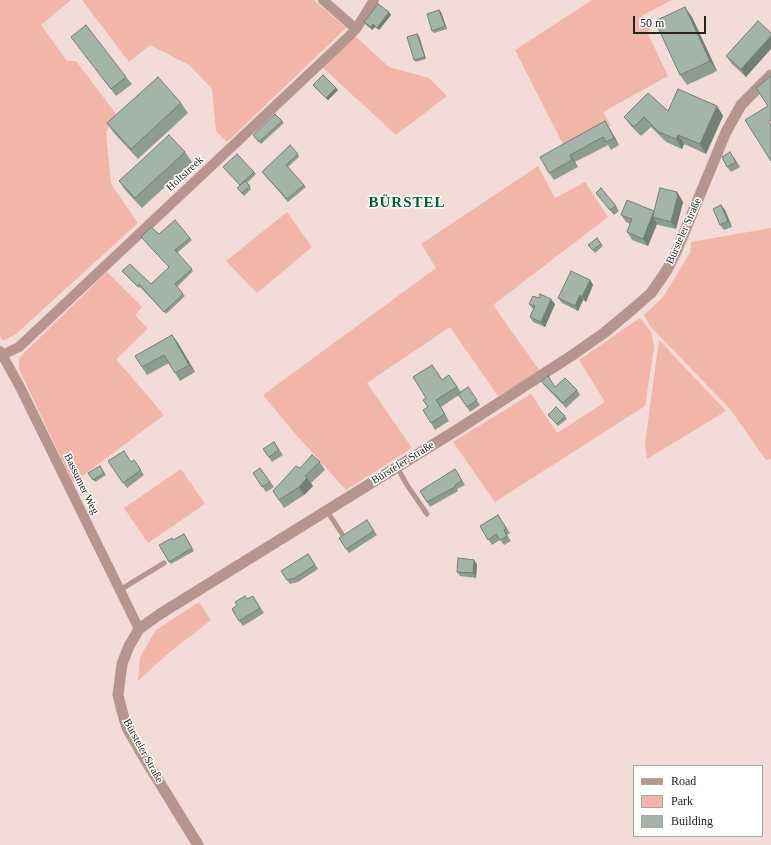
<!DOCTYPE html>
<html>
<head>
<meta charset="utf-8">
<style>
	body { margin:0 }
	#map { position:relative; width:771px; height:845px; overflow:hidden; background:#f3dcd7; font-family:"Times New Roman",serif }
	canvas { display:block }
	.legend { position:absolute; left:633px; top:765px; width:130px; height:72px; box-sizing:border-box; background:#fff; border:1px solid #a9a6a5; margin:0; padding:5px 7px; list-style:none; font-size:12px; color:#29201f }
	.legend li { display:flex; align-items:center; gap:8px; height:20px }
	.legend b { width:20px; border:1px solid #a9a6a5 }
	.scale { position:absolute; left:633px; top:16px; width:73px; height:18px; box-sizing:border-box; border:2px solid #29201f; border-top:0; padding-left:5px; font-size:12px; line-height:14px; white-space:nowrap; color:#29201f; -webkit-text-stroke:3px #fff; paint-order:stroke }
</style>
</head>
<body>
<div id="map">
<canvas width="771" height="845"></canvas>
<ul class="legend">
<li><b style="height:5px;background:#b7958f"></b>Road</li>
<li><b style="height:11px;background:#f1b5a9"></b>Park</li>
<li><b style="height:11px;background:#a3b5a9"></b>Building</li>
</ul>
<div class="scale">50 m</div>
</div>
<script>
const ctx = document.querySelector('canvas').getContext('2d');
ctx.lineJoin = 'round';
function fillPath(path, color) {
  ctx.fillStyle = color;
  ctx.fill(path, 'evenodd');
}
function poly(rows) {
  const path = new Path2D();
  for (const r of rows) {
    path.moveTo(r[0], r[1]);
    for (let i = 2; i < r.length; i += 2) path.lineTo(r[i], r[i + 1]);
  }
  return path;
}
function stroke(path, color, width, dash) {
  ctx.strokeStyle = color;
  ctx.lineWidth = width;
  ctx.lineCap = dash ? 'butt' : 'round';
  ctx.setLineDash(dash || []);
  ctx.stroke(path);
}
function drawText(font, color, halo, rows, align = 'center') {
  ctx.font = font + ' "Times New Roman",serif';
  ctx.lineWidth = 3;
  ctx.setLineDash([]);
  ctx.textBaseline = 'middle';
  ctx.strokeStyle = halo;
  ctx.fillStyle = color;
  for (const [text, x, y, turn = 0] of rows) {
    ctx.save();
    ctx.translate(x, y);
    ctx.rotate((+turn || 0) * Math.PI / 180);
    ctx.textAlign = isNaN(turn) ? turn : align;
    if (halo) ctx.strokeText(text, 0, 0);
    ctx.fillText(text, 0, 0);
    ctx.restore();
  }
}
fillPath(poly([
	[0,0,71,0,41,25,67,61,76,61,116,114,106,132,111,184,138,223,16,334,3,341,0,335],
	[82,0,314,0,346,28,227,142,216,131,212,89,189,65,150,45,129,62],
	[592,0,672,0,643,15,651,30,647,32,668,76,603,112,611,126,566,150,515,50],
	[355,36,389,67,429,78,447,96,396,135,322,67],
	[538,166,555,198,585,182,608,217,493,305,540,371,498,396,450,327,367,383,412,448,346,490,292,430,263,395,436,268,421,244],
	[287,212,312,247,257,293,226,261],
	[771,228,771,459,766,460,730,409,650,326,644,315,663,297,690,253,691,242],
	[107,272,142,307,135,315,148,329,116,359,164,415,73,483,19,369,19,358],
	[640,318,651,332,654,347,645,406,495,502,453,442,531,394,557,433,605,402,579,360],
	[659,340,726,411,647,459,645,444],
	[181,469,205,504,148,543,124,508],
	[199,602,211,620,170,652,138,681,140,657,156,630]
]), '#f1b5a9');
stroke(poly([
	[397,467,407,485,427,514],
	[327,511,342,534],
	[120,590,164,563]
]), '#b7958f', 5);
stroke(poly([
	[323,0,356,29],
	[0,351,20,387,139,629],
	[2,355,19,347,343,42,356,29,374,0]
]), '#b7958f', 10);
stroke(poly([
	[198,845,145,759,127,728,122,711,118,695,122,664,129,646,139,629,160,614,460,428,571,356,604,333,634,308,651,293,667,270,677,250,726,132,741,105,771,75]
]), '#b7958f', 11);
fillPath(poly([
	[439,10,441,12,447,29,434,33,432,31],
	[389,12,391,15,379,30,375,27,372,30,366,25,364,22],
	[692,17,717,71,687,85,680,75],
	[758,21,746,77,732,64,726,56],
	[417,34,419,36,426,59,416,62,414,60],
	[71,37,126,77,132,84,116,96],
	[313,85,336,88,338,90,328,100,315,88],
	[181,103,188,113,138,159,114,133,107,123],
	[717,106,723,116,706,154,684,144,682,149,666,142,651,127,641,136,631,126,624,117],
	[282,121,284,123,261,144,253,135],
	[610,129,619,145,611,150,608,145,575,162,578,167,554,180,549,173,540,157],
	[185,152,192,162,142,208,126,191,119,181],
	[298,154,299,157,288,167,306,187,288,202,262,172],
	[734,157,740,167,731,172,727,167],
	[223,167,254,172,256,174,247,183,251,189,244,196,237,188,240,185],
	[677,192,683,202,676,229,658,225,657,224,648,246,632,240,627,232,630,224,626,222,621,215,654,211],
	[596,193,616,206,619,211,614,215],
	[725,210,732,227,724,230,720,225],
	[159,234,190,238,192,240,177,253,193,271,177,287,185,296,166,314,140,287,139,288,122,271,151,284,169,267,141,237],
	[597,238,603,246,595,253,588,245],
	[590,280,593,285,586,302,583,300,578,311,562,303,558,298],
	[539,298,555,304,545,327,533,322,530,317,533,309,529,304],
	[172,335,178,343,195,372,180,381,169,363,147,375,142,367],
	[437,371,442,380,449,375,461,392,468,387,480,405,470,412,459,395,441,407,449,421,435,430,431,423,426,398],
	[541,381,555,387,577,390,580,395,566,408,544,385],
	[548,415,565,416,567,419,558,426],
	[274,442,283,455,272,462,263,449],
	[134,460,144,475,127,488,108,461,131,462],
	[320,462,325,470,311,483,313,486,304,495,284,508,273,491,300,468],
	[100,466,106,475,95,482,88,473],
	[260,468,274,487,266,492,253,473],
	[455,469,465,485,457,489,458,491,430,507,420,491],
	[498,515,510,533,507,535,511,541,504,545,500,540,492,545,480,526],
	[367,520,377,535,349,553,346,549],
	[184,534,194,551,171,564,159,545,174,540],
	[308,554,318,569,298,582,290,584,281,571],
	[477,564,476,578,460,576,457,572],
	[247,599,256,601,264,613,243,626,239,621]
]), '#8c9c91');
fillPath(poly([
	[685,7,692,17,717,71,710,61],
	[439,10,441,12,447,29,445,26],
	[389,12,391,15,379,30,377,28],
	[373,24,375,27,372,30,371,27],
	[417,34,419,36,426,59,425,57],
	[771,36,771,49,746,77,741,69],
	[336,88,338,90,328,100,326,98],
	[717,106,723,116,706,154,700,144],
	[605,121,610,129,619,145,614,138],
	[678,135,684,144,682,149,676,139],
	[570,155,575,162,578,167,572,160],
	[677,192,683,202,676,229,671,222],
	[721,205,725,210,732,227,728,221],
	[654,211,653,217,657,224,648,246,643,239],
	[590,280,593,285,586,302,582,297],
	[580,295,583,300,578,311,575,306],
	[551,299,555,304,545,327,541,322],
	[172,335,178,343,195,372,189,365],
	[307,478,313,486,304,495,299,487],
	[474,560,477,564,476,578,473,573]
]), '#727f76');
const building = poly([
	[378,4,389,12,377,28,373,24,371,27,364,22,378,4],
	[685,7,710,61,680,75,655,21,685,7],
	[439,10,445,26,432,31,427,14,439,10],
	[758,21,771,33,771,36,741,69,726,56,758,21],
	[86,25,126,77,111,89,71,37,86,25],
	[417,34,425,57,414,60,407,37,417,34],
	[323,75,336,88,326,98,313,85,323,75],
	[771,76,771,120,769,122,771,125,771,161,745,120,768,106,756,88,771,76],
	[158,77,181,103,131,149,107,123,158,77],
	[678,89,717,106,700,144,678,135,676,139,659,132,644,117,634,127,624,117,648,93,668,111,678,89],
	[275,114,282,121,259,142,253,135,275,114],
	[605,121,614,138,606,142,603,137,570,155,572,160,549,173,540,157,605,121],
	[169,135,185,152,135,198,119,181,169,135],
	[290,145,298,154,286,165,304,185,287,199,262,172,290,145],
	[730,152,736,162,727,167,722,157,730,152],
	[237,154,254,172,240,185,223,167,237,154],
	[245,181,250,186,242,193,237,188,245,181],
	[601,188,616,206,610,210,596,193,601,188],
	[660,188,677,192,676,194,678,194,671,222,653,217,654,211,643,239,627,232,632,219,621,215,627,200,654,211,660,188],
	[721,205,728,221,720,225,713,209,721,205],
	[175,220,190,238,175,250,192,269,175,284,183,294,164,312,139,284,137,286,122,271,130,264,151,284,169,267,141,237,151,227,159,234,175,220],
	[597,238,601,244,593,250,588,245,597,238],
	[571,271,590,280,582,297,580,295,575,306,558,298,571,271],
	[540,294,551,299,541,322,530,317,535,306,529,304,533,296,539,298,540,294],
	[172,335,189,365,175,373,164,355,142,367,135,356,172,335],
	[432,365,442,380,449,375,457,387,436,400,445,414,431,423,423,410,428,407,423,400,426,398,413,377,432,365],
	[548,376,555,387,565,378,577,390,563,403,541,381,548,376],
	[468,387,477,400,467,407,458,394,468,387],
	[556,407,565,416,557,424,548,415,556,407],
	[274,442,279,450,269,457,263,449,274,442],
	[124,451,131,462,134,460,141,470,123,483,108,461,124,451],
	[312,455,320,462,305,476,307,478,299,487,279,500,273,491,296,466,300,468,312,455],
	[100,466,104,473,93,480,88,473,100,466],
	[260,468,270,482,262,487,253,473,260,468],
	[455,469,462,481,455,485,455,487,427,502,420,491,455,469],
	[498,515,506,528,504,530,507,536,500,540,496,534,488,540,480,526,498,515],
	[367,520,374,531,346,549,339,538,367,520],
	[184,534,192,548,169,562,159,545,172,538,173,540,184,534],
	[308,554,315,565,295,578,287,580,281,571,308,554],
	[458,558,474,560,473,573,457,572,458,558],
	[245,596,247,599,253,596,260,608,239,621,232,609,237,605,235,602,245,596]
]);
fillPath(building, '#a3b5a9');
stroke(building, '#727f76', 1);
drawText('11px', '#29201f', '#fff', [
	["Holtstreek",185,174,-43],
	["Bürsteler Straße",684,231,-66],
	["Bürsteler Straße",403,463,-32],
	["Bassumer Weg",81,484,64],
	["Bürsteler Straße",143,751,61]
]);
ctx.letterSpacing = '1px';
drawText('bold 15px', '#015e38', '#fff', [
	["BÜRSTEL",407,203]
]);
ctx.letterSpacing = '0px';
</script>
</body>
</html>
